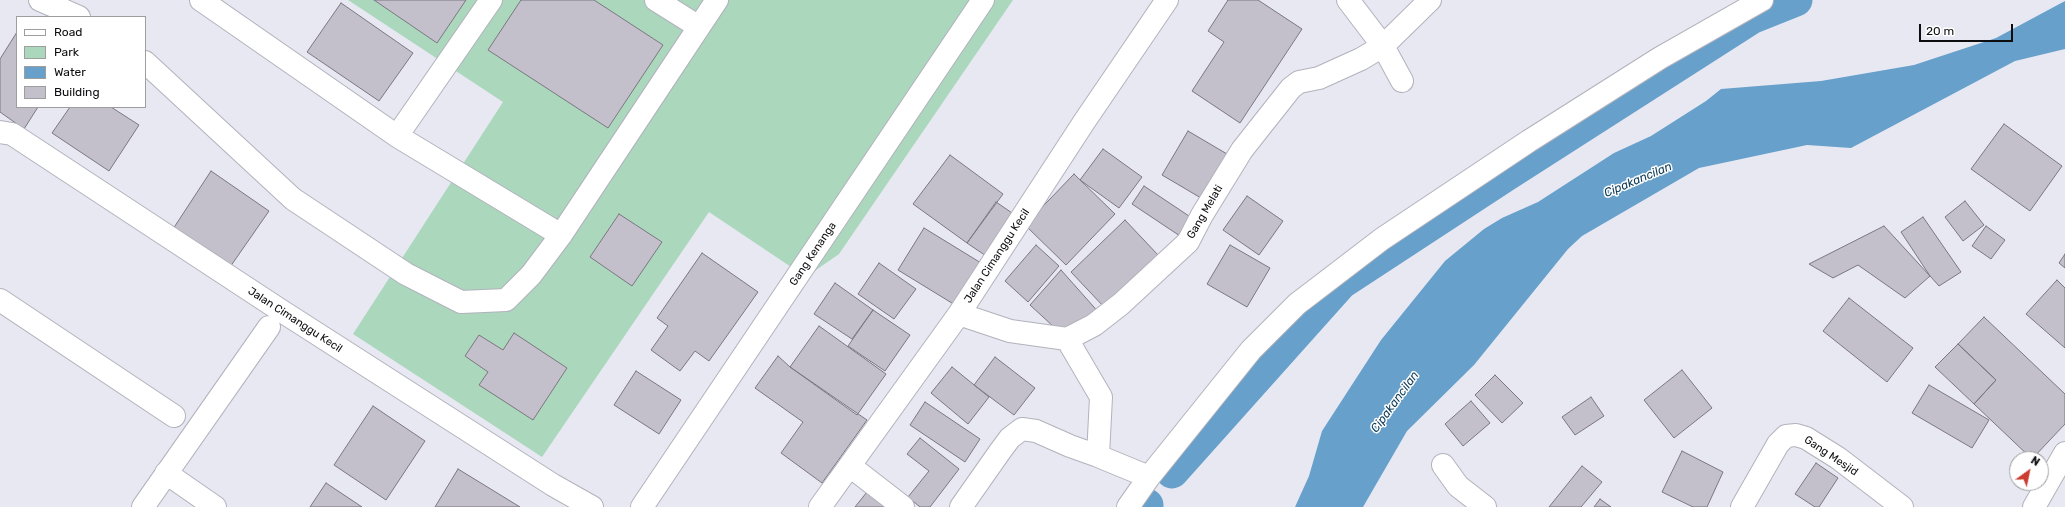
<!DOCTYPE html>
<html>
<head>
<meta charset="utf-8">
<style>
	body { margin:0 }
	#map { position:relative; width:2065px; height:507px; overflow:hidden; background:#e8e8f3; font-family:Rubik,sans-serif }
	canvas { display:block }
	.legend { position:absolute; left:16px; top:16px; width:130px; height:92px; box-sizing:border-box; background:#fff; border:1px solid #9e9e9f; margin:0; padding:5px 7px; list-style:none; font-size:12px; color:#0d0d10 }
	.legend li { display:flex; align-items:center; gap:8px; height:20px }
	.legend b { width:20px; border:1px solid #9e9e9f }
	.north { position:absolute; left:2009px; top:451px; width:40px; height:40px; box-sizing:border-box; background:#fff; border:1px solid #9e9e9f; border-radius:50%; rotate:33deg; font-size:11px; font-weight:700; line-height:16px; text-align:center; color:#0d0d10 }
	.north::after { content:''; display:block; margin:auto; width:14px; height:18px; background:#ca3d30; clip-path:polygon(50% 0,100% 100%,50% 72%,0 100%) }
	.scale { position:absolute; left:1919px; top:24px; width:94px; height:18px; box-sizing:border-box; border:2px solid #0d0d10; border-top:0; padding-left:5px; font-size:12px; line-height:14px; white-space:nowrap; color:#0d0d10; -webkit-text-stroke:3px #fff; paint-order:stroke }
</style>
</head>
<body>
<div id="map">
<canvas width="2065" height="507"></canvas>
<ul class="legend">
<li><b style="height:5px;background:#fff"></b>Road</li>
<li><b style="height:11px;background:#abd7bd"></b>Park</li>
<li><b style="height:11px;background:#67a0ca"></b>Water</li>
<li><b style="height:11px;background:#c4c0cb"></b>Building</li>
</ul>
<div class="north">N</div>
<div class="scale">20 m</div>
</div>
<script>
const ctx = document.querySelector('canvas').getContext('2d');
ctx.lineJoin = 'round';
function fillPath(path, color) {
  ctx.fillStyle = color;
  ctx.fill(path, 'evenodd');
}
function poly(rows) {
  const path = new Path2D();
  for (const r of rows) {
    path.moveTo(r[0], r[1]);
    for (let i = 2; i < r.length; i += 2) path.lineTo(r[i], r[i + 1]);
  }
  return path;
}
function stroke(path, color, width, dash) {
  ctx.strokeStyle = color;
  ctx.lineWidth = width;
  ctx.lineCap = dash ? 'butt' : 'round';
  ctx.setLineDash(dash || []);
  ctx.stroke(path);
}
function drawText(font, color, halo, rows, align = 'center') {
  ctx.font = font + ' Rubik,sans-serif';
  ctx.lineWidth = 3;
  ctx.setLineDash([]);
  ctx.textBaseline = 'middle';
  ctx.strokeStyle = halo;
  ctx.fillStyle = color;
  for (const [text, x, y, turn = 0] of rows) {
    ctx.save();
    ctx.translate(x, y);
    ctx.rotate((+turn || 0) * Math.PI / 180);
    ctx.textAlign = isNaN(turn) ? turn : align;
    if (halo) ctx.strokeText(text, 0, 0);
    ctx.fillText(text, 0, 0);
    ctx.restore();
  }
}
fillPath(poly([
	[348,0,1013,0,839,254,806,277,709,212,542,457,353,334,503,102]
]), '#abd7bd');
fillPath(poly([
	[2065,1,2065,49,2015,61,1851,148,1807,145,1699,168,1582,236,1568,249,1474,365,1407,431,1363,507,1295,507,1309,476,1322,431,1381,340,1445,261,1484,229,1502,218,1538,202,1614,153,1651,136,1706,101,1721,89,1821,81,1914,65,1996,38]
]), '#67a0ca');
stroke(poly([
	[1172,472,1341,283,1506,175,1751,18,1796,0],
	[1146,507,1147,505]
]), '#67a0ca', 33);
const building = poly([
	[374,0,466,0,437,43,374,0],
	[521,0,594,0,663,45,608,128,488,50,521,0],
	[1228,0,1258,0,1302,29,1240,123,1192,91,1224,42,1208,31,1228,0],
	[341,3,413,53,379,101,307,52,341,3],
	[17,32,17,107,38,107,24,129,0,112,0,59,17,32],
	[70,107,111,107,139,125,109,171,52,133,70,107],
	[2004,124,2062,166,2030,211,1971,169,2004,124],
	[1188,131,1227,154,1201,198,1162,175,1188,131],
	[1103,149,1142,177,1119,208,1080,180,1103,149],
	[950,155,1003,194,967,243,913,204,950,155],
	[211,171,269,211,228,270,173,229,211,171],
	[1074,174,1115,214,1066,265,1025,225,1074,174],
	[1144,186,1195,220,1183,238,1132,204,1144,186],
	[1247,196,1283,221,1259,255,1223,230,1247,196],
	[1965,201,1984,225,1963,241,1945,217,1965,201],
	[996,202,1018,217,989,258,967,243,996,202],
	[619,214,662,242,632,286,590,257,619,214],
	[1923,217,1961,272,1939,286,1930,276,1901,232,1923,217],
	[1125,220,1159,256,1105,308,1071,272,1125,220],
	[1884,226,1930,276,1905,298,1858,265,1833,278,1809,264,1884,226],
	[1986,226,2005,240,1991,259,1972,246,1986,226],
	[924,228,986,266,960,308,898,270,924,228],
	[1036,245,1059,266,1028,302,1005,281,1036,245],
	[1230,245,1270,268,1247,307,1207,284,1230,245],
	[702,253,758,292,709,361,695,351,680,371,651,350,668,326,657,318,702,253],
	[2065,254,2065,268,2059,263,2065,254],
	[879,263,916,289,894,319,858,294,879,263],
	[1061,270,1101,315,1082,330,1055,328,1030,305,1061,270],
	[2057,280,2065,288,2065,348,2026,314,2057,280],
	[835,283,873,310,852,339,814,314,835,283],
	[1849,298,1913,348,1887,382,1823,331,1849,298],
	[873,310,910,335,885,371,848,346,873,310],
	[1984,317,2065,394,2065,424,2032,459,1974,404,1996,380,1958,344,1984,317],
	[819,326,886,374,857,415,790,367,819,326],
	[514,333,567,368,533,420,479,385,488,372,465,356,479,335,503,350,514,333],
	[1958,344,1996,380,1974,404,1935,367,1958,344],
	[778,356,790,367,867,420,822,483,781,453,803,422,755,388,778,356],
	[995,357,1035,388,1014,415,974,385,995,357],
	[952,367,989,397,968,424,931,393,952,367],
	[1682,370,1712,408,1674,438,1644,400,1682,370],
	[636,371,681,400,659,434,614,405,636,371],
	[1495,375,1523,403,1502,423,1475,395,1495,375],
	[1929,385,1989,420,1972,448,1912,413,1929,385],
	[1591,397,1604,416,1575,435,1562,417,1591,397],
	[1471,401,1490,423,1463,446,1445,424,1471,401],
	[925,402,980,439,965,462,910,425,925,402],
	[373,406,425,441,386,500,334,465,373,406],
	[920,438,959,469,930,507,920,507,908,497,929,471,907,454,920,438],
	[1682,451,1723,472,1707,507,1693,507,1662,492,1682,451],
	[1816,463,1838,478,1819,507,1815,507,1795,494,1816,463],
	[1582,466,1602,482,1581,507,1549,507,1582,466],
	[458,469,520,507,435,507,458,469],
	[326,483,362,507,310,507,326,483],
	[867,492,885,507,855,507,867,492],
	[1600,499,1611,507,1594,507,1600,499]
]);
fillPath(building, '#c4c0cb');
stroke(building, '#7b7781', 1);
const minor = poly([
	[40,0,79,17],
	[201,0,397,136,561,235],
	[656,0,699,27,717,0],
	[1348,0,1383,46,1402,81],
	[145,62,293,199,406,274,461,302,506,300,531,275,561,235,699,27],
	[0,132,12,134,280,310,553,485,592,507],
	[397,136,491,0],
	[0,300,174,416],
	[959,314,1010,331,1067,339,1094,325,1121,304,1188,242,1202,215,1242,150,1291,88,1299,82,1319,78,1361,59,1383,46,1430,0],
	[1067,339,1101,397,1098,456,1149,477],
	[1443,465,1458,486,1485,507],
	[850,466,903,507],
	[166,473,215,507],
	[143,507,269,327],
	[642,507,983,0],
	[820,507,959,314,1084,122,1167,0],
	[961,507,1001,450,1010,438,1022,429,1036,431,1070,446,1098,456],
	[1128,507,1149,477,1251,350,1297,304,1382,239,1529,141,1660,58,1762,0],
	[1742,507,1778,444,1786,436,1796,435,1806,438,1838,458,1902,507],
	[2034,507,2065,453]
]);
stroke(minor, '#b2b2bd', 24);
stroke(minor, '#fff', 22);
drawText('11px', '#0d0d10', '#fff', [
	["Gang Melati",1205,212,-60],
	["Gang Kenanga",813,254,-56],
	["Jalan Cimanggu Kecil",997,256,-57],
	["Jalan Cimanggu Kecil",295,320,33],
	["Gang Mesjid",1831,456,34]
]);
drawText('italic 12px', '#0b3956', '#fff', [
	["Cipakancilan",1638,180,-23],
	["Cipakancilan",1395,402,-54]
]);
</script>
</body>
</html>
